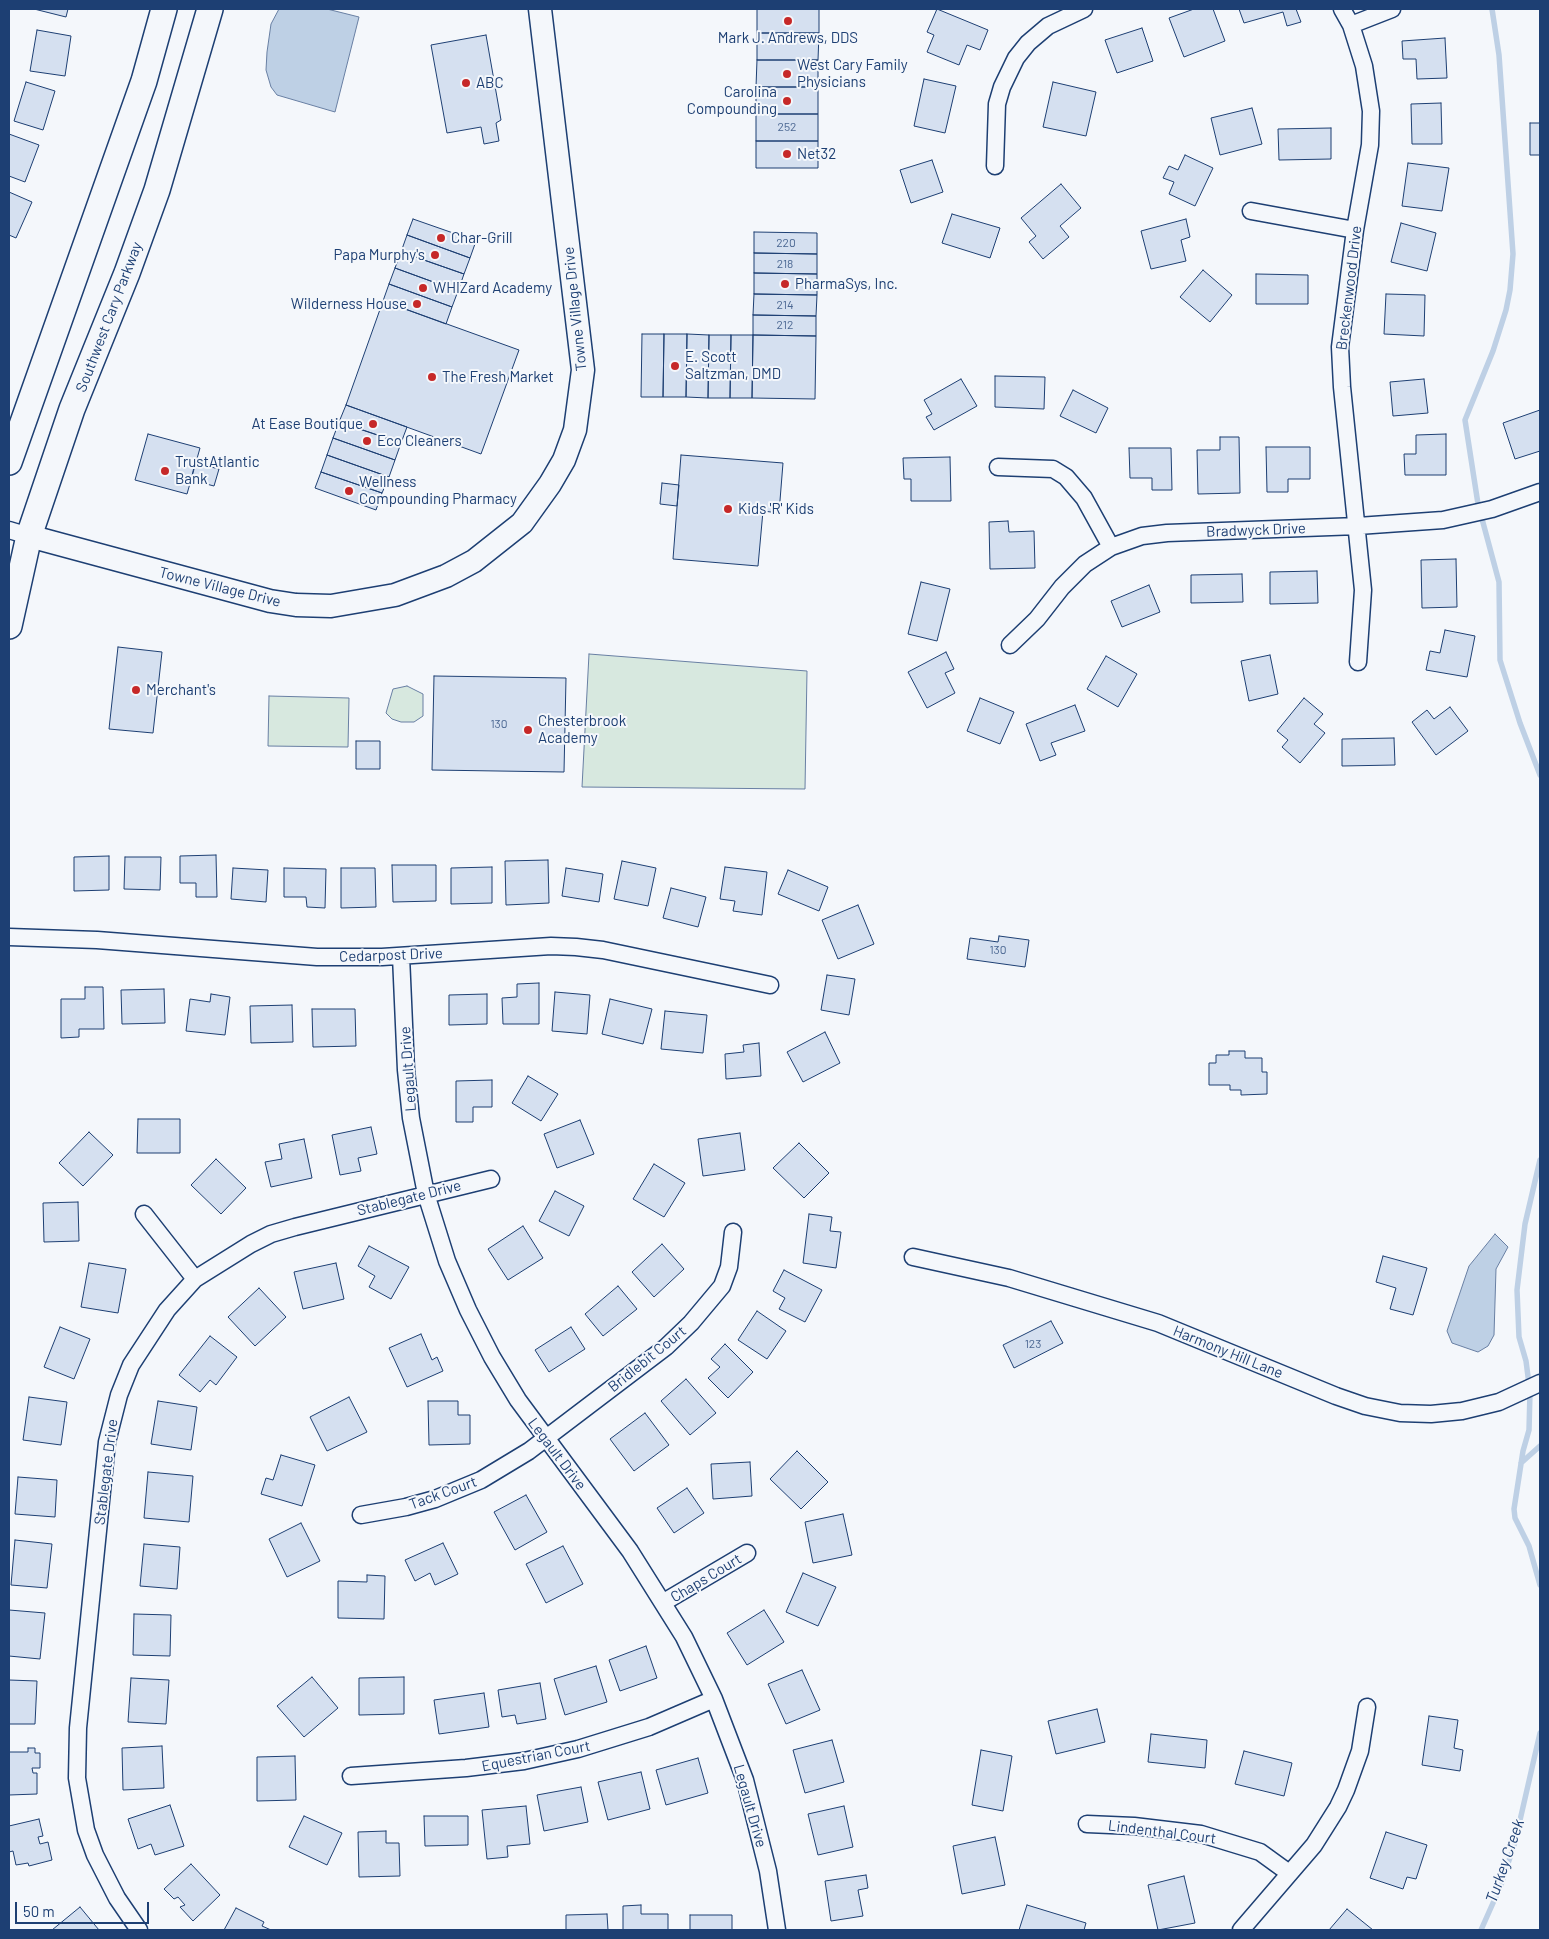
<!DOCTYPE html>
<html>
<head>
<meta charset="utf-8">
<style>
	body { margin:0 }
	#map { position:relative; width:1549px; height:1939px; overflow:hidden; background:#f4f7fb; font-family:Barlow,sans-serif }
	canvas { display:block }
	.frame { position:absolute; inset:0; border:10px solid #1d3f73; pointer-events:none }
	.scale { position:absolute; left:15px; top:1902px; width:134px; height:22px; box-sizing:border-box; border:2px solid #1d3f73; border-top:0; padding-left:6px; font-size:15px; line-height:18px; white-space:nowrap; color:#1d3f73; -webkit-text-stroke:4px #f4f7fb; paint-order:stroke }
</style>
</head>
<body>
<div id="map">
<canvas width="1549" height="1939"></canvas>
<div class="frame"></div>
<div class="scale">50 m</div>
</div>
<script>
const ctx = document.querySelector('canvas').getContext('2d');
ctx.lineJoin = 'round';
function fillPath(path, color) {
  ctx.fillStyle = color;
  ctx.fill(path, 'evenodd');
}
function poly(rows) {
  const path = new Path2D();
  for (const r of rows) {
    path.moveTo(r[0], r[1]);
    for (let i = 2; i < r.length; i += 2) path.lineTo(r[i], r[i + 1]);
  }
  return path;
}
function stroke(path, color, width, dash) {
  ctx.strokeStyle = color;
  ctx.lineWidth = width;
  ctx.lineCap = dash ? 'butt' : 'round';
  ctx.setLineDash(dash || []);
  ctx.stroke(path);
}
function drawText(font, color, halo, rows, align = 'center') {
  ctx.font = font + ' Barlow,sans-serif';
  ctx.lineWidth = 4;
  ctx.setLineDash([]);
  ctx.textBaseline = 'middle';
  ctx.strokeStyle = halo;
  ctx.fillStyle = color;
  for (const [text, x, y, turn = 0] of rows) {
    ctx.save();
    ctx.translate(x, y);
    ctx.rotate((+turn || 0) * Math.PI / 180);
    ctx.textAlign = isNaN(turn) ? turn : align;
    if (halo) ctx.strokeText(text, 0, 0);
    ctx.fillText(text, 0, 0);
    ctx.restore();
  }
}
const green = poly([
	[589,654,807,671,805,789,582,787,589,654],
	[407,686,423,694,423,716,414,722,401,722,392,719,386,713,393,689,407,686],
	[269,696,349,698,348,747,268,746,269,696]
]);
fillPath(green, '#d7e8df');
stroke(green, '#687fa3', 1);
const water = poly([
	[279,9,327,9,359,17,335,112,277,95,271,87,266,70,267,52,271,24,279,9],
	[1495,1234,1508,1247,1496,1269,1494,1335,1488,1346,1478,1352,1452,1343,1447,1331,1469,1266,1495,1234]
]);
fillPath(water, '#bed0e5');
stroke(water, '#687fa3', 1);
stroke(poly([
	[1492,9,1499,55,1513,254,1510,290,1506,310,1493,351,1465,420,1478,504,1499,582,1500,660,1520,723,1540,775],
	[1540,1160,1525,1224,1517,1290,1519,1337,1526,1361,1530,1392,1529,1430,1523,1451,1514,1509,1515,1518,1529,1546,1540,1585],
	[1521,1463,1540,1446],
	[1481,1930,1501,1885,1515,1842,1540,1733]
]), '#bed0e5', 5.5);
const building = poly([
	[34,9,68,9,66,17,34,9],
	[757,9,819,9,819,33,757,33,757,9],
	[937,9,988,30,980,50,967,45,959,65,927,52,934,35,927,32,937,9],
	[1194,9,1213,9,1225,41,1184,57,1169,18,1194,9],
	[1239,9,1296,9,1301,22,1287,26,1283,12,1244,23,1239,9],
	[1142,28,1153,61,1117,73,1105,40,1142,28],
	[37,30,71,36,65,76,30,71,37,30],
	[757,33,819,33,818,60,757,60,757,33],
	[486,35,501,120,496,123,499,141,484,144,481,127,447,133,431,45,486,35],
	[1445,38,1447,78,1417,79,1416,59,1403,59,1402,41,1445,38],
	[757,60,818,60,818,87,756,87,757,60],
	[924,79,956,86,945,133,914,126,924,79],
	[26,82,55,91,43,130,14,121,26,82],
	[1053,82,1096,92,1086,136,1043,127,1053,82],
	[756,87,818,87,818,114,756,114,756,87],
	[1441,103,1442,144,1412,144,1411,104,1441,103],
	[1252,108,1262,144,1220,155,1211,118,1252,108],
	[756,114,818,114,818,141,756,141,756,114],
	[1530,123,1540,123,1540,155,1530,155,1530,123],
	[1331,128,1331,159,1279,160,1278,129,1331,128],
	[9,134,39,145,25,182,9,176,9,134],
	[756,141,818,141,818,168,756,168,756,141],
	[1185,155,1213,168,1195,206,1169,194,1174,182,1163,178,1169,166,1178,170,1185,155],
	[932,160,943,192,911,203,900,170,932,160],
	[1408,163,1449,168,1442,211,1402,206,1408,163],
	[1061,184,1081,208,1060,226,1069,237,1043,259,1029,242,1036,236,1021,218,1061,184],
	[9,192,32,202,16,238,9,235,9,192],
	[952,214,1000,228,990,258,942,243,952,214],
	[413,219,476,241,470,258,407,235,413,219],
	[1186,219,1190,237,1181,240,1186,261,1151,269,1141,231,1186,219],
	[1401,223,1436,233,1427,271,1391,262,1401,223],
	[754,232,817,233,817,254,754,253,754,232],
	[407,235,470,258,464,274,401,252,407,235],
	[401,252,464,274,458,291,395,268,401,252],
	[754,253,817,254,817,274,754,273,754,253],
	[395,268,458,291,452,307,389,284,395,268],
	[1203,270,1232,295,1210,322,1180,297,1203,270],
	[754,273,817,274,817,295,754,294,754,273],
	[1256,274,1308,275,1308,304,1256,304,1256,274],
	[389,284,452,307,446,324,383,301,389,284],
	[754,294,817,295,816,316,753,315,754,294],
	[1386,294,1425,295,1424,336,1384,334,1386,294],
	[383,301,519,350,481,454,346,405,383,301],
	[753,315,816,316,816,336,753,335,753,315],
	[642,334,664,334,663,397,641,397,642,334],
	[664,334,687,334,686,397,663,397,664,334],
	[687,334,709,335,708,398,686,397,687,334],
	[709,335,731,335,730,398,708,398,709,335],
	[731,335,753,335,752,398,730,398,731,335],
	[753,335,816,336,815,399,752,398,753,335],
	[995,376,1045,377,1044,409,995,407,995,376],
	[961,379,977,406,934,430,926,417,932,414,924,400,961,379],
	[1424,379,1428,413,1393,416,1390,382,1424,379],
	[1073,390,1108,408,1096,433,1060,416,1073,390],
	[346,405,407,427,401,443,339,422,346,405],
	[1540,410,1540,451,1515,459,1503,423,1540,410],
	[339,422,401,443,395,460,333,438,339,422],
	[148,434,200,448,187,494,135,480,148,434],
	[1446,434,1446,475,1405,475,1404,454,1416,454,1416,435,1446,434],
	[1220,437,1239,437,1240,493,1198,494,1197,450,1220,450,1220,437],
	[333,438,395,460,389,477,327,455,333,438],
	[1266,447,1310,447,1310,479,1288,479,1288,492,1267,492,1266,447],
	[1129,448,1171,448,1172,490,1152,490,1152,478,1130,478,1129,448],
	[327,455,389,477,382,493,321,472,327,455],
	[681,455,783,463,779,513,763,511,758,566,673,559,681,455],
	[950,457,951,501,911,501,911,479,904,479,903,458,950,457],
	[195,463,219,469,214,486,191,480,195,463],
	[321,472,382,493,376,510,315,488,321,472],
	[662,483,679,485,677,506,660,504,662,483],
	[1008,521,1009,532,1034,531,1035,568,990,569,989,522,1008,521],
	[1456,559,1457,607,1422,608,1421,560,1456,559],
	[1317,571,1318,603,1270,604,1270,572,1317,571],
	[1242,574,1243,602,1191,603,1191,575,1242,574],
	[921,582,950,589,937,641,908,634,921,582],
	[1149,585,1160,612,1122,627,1111,601,1149,585],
	[1445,630,1475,636,1467,677,1426,670,1430,651,1440,653,1445,630],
	[118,647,162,652,153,733,109,729,118,647],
	[946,652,954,669,945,673,955,693,927,708,908,672,946,652],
	[1270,655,1278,694,1249,701,1241,661,1270,655],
	[1106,656,1137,674,1118,707,1087,689,1106,656],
	[434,676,566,678,564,772,432,770,434,676],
	[980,698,1014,712,1000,744,967,731,980,698],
	[1304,698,1323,714,1314,724,1325,733,1300,763,1282,747,1288,740,1277,731,1304,698],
	[1075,705,1085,731,1051,743,1056,755,1040,761,1026,724,1075,705],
	[1450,707,1468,731,1436,755,1412,722,1427,710,1434,719,1450,707],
	[1394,738,1395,765,1342,766,1342,739,1394,738],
	[356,741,380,741,380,769,356,769,356,741],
	[216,855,217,897,196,897,196,883,180,883,180,856,216,855],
	[109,856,109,890,74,891,74,857,109,856],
	[125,857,161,857,160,890,124,889,125,857],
	[548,860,549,903,506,905,505,861,548,860],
	[622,861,656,868,648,906,614,899,622,861],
	[392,865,436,865,436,901,393,902,392,865],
	[492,867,492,903,451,904,451,868,492,867],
	[725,867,767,872,762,915,733,911,735,901,720,899,725,867],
	[233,868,268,870,266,902,231,899,233,868],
	[284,868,326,869,325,908,307,907,306,897,284,897,284,868],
	[341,868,375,868,376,907,341,908,341,868],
	[566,868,603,874,599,902,562,896,566,868],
	[788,870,828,887,819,911,778,894,788,870],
	[671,888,706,897,698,927,663,918,671,888],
	[858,905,874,944,838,959,822,920,858,905],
	[999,936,1029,940,1025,967,967,959,970,938,998,942,999,936],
	[827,975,855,979,849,1015,821,1010,827,975],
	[539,983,539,1024,503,1024,502,998,517,997,517,984,539,983],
	[85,987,103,987,104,1029,79,1029,79,1037,61,1038,61,999,85,999,85,987],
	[164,989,165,1023,122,1024,121,990,164,989],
	[555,992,590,995,587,1034,552,1031,555,992],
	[211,994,230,997,225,1035,186,1031,190,999,210,1002,211,994],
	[487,994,487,1024,449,1025,449,995,487,994],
	[610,999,652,1009,643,1044,602,1034,610,999],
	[292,1005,293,1042,251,1043,250,1006,292,1005],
	[312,1009,355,1009,356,1046,313,1047,312,1009],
	[665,1011,707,1015,703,1053,661,1049,665,1011],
	[825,1032,840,1063,803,1082,787,1052,825,1032],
	[759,1043,761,1076,726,1079,725,1054,744,1052,743,1045,759,1043],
	[1229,1051,1245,1051,1245,1058,1262,1058,1262,1072,1267,1072,1267,1094,1241,1095,1241,1090,1230,1090,1230,1085,1209,1085,1209,1063,1216,1063,1216,1055,1229,1055,1229,1051],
	[528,1076,558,1094,541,1121,512,1103,528,1076],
	[492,1080,492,1107,473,1107,473,1122,456,1122,456,1081,492,1080],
	[138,1119,180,1119,180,1153,137,1153,138,1119],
	[580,1120,594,1154,557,1168,544,1134,580,1120],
	[371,1127,377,1154,358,1158,361,1171,340,1175,332,1135,371,1127],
	[89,1132,113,1155,83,1186,59,1163,89,1132],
	[740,1133,745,1170,703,1176,698,1139,740,1133],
	[304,1139,312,1178,271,1187,265,1162,282,1159,279,1144,304,1139],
	[799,1143,829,1173,804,1198,773,1168,799,1143],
	[216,1159,246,1188,221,1214,191,1185,216,1159],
	[654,1164,685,1183,664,1217,633,1199,654,1164],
	[555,1191,584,1206,569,1236,539,1221,555,1191],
	[78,1202,79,1241,44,1242,43,1203,78,1202],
	[809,1214,832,1217,830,1231,841,1232,836,1268,803,1263,809,1214],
	[523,1226,543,1258,508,1280,488,1249,523,1226],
	[662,1244,684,1269,654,1297,632,1272,662,1244],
	[369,1246,409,1267,391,1299,369,1287,375,1276,358,1266,369,1246],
	[1383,1256,1427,1268,1413,1315,1390,1309,1396,1288,1376,1282,1383,1256],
	[89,1263,126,1269,118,1313,81,1307,89,1263],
	[336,1263,344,1299,303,1309,294,1272,336,1263],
	[784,1270,822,1290,805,1322,779,1309,785,1298,773,1291,784,1270],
	[618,1286,637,1309,603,1336,585,1314,618,1286],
	[259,1288,286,1317,255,1346,228,1317,259,1288],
	[757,1311,786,1331,767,1359,738,1340,757,1311],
	[1051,1321,1063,1343,1014,1368,1003,1345,1051,1321],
	[60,1327,90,1339,74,1379,44,1367,60,1327],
	[571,1327,585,1349,549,1372,535,1350,571,1327],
	[421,1334,432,1360,437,1357,443,1371,407,1387,389,1348,421,1334],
	[210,1336,237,1357,216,1385,210,1380,200,1392,179,1375,210,1336],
	[725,1344,753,1372,728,1398,708,1378,720,1367,711,1359,725,1344],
	[686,1379,716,1413,690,1435,661,1401,686,1379],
	[29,1397,67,1402,61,1445,23,1440,29,1397],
	[349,1397,367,1432,327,1451,310,1417,349,1397],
	[158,1401,197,1407,191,1450,151,1444,158,1401],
	[428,1401,458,1401,458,1415,470,1415,470,1444,429,1445,428,1401],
	[645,1413,669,1445,634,1471,610,1439,645,1413],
	[797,1451,828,1482,801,1509,770,1479,797,1451],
	[281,1455,315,1465,302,1506,261,1494,266,1478,273,1480,281,1455],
	[750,1462,752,1496,713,1499,711,1464,750,1462],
	[148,1472,193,1476,189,1522,144,1518,148,1472],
	[18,1477,57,1480,55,1517,15,1514,18,1477],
	[687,1488,704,1513,674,1533,657,1508,687,1488],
	[526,1495,547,1532,515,1550,494,1512,526,1495],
	[843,1514,852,1555,813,1563,805,1522,843,1514],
	[301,1523,320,1561,287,1577,269,1539,301,1523],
	[15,1540,52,1544,47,1588,11,1585,15,1540],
	[443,1543,458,1574,435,1585,430,1573,415,1581,405,1560,443,1543],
	[144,1544,180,1547,177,1589,140,1586,144,1544],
	[563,1546,583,1584,546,1603,526,1564,563,1546],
	[803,1573,836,1587,818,1626,786,1612,803,1573],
	[367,1575,385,1576,384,1619,338,1618,338,1581,367,1582,367,1575],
	[9,1610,45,1613,40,1659,9,1656,9,1610],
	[764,1610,784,1642,747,1665,727,1633,764,1610],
	[134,1614,171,1615,170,1656,133,1655,134,1614],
	[646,1646,657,1678,620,1691,609,1660,646,1646],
	[596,1666,607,1702,565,1715,554,1679,596,1666],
	[802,1670,820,1710,786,1724,768,1684,802,1670],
	[312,1677,338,1708,304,1737,277,1706,312,1677],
	[404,1677,404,1714,359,1715,359,1678,404,1677],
	[131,1678,169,1680,166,1724,128,1722,131,1678],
	[9,1680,37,1681,35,1724,9,1724,9,1680],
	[540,1683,546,1719,517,1724,515,1715,502,1717,498,1690,540,1683],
	[484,1693,489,1727,439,1734,434,1700,484,1693],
	[1097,1709,1105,1742,1056,1754,1048,1721,1097,1709],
	[1429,1716,1458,1720,1454,1748,1463,1750,1460,1771,1422,1765,1429,1716],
	[1151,1734,1207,1740,1205,1768,1148,1762,1151,1734],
	[832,1740,844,1782,805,1793,793,1750,832,1740],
	[162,1746,164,1788,123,1790,122,1748,162,1746],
	[28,1748,35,1748,35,1753,40,1753,40,1768,32,1768,33,1773,37,1773,37,1794,9,1795,9,1752,28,1752,28,1748],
	[981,1750,1012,1756,1003,1811,972,1805,981,1750],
	[1244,1751,1292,1763,1284,1796,1235,1784,1244,1751],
	[295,1756,296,1800,257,1801,257,1757,295,1756],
	[698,1758,708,1793,666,1805,656,1770,698,1758],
	[641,1772,650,1809,608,1820,598,1782,641,1772],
	[581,1787,588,1822,544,1831,537,1795,581,1787],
	[170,1805,184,1846,155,1855,151,1844,138,1849,128,1819,170,1805],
	[526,1806,530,1844,507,1846,508,1857,487,1859,482,1810,526,1806],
	[844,1806,853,1847,818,1855,808,1814,844,1806],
	[304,1816,342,1833,327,1865,289,1847,304,1816],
	[424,1816,468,1816,468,1845,425,1846,424,1816],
	[39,1819,43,1836,38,1837,40,1844,48,1842,52,1860,29,1866,28,1863,16,1865,13,1851,9,1852,9,1826,39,1819],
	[386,1831,386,1843,399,1843,400,1876,359,1877,358,1832,386,1831],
	[1386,1832,1427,1845,1416,1879,1407,1877,1403,1889,1370,1878,1386,1832],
	[995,1837,1005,1885,962,1894,953,1846,995,1837],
	[191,1864,220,1895,193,1921,180,1907,185,1905,178,1897,174,1899,164,1889,191,1864],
	[866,1875,868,1888,858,1890,863,1916,831,1921,825,1881,866,1875],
	[1184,1876,1195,1923,1158,1930,1148,1885,1184,1876],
	[641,1905,641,1914,668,1914,668,1930,623,1930,623,1906,641,1905],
	[1027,1905,1086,1923,1084,1930,1019,1930,1027,1905],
	[80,1907,99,1930,52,1930,80,1907],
	[236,1908,264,1922,262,1926,271,1930,224,1930,236,1908],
	[1347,1909,1373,1930,1329,1930,1347,1909],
	[607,1914,608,1930,566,1930,566,1915,607,1914],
	[690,1915,732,1915,732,1930,690,1930,690,1915]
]);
fillPath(building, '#d5e0f0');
stroke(building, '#1d3f73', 1);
const street = poly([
	[1342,9,1351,25,1364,66,1371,111,1370,145,1355,230,1340,347,1342,387,1363,590,1358,662],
	[1351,25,1392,9],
	[995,166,997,104,1002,87,1016,58,1028,43,1048,26,1084,9],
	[1251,211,1355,230],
	[998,467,1053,469,1066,477,1084,498,1111,547],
	[9,530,29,536],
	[1010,645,1037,619,1062,587,1085,564,1111,547,1142,536,1167,533,1358,526,1443,520,1492,509,1540,492],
	[9,937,97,940,317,957,382,957,551,946,576,947,603,950,770,985],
	[401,956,406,1070,411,1118,426,1194,447,1261,468,1310,492,1357,518,1400,630,1551,684,1637,714,1699,745,1780,768,1871,777,1930],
	[144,1214,195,1279],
	[913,1257,1009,1278,1158,1323,1336,1396,1365,1406,1400,1413,1431,1414,1462,1411,1499,1402,1540,1383],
	[361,1515,406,1507,435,1499,481,1480,529,1451,666,1347,691,1323,722,1286,729,1267,733,1232],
	[664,1602,747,1553],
	[351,1776,466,1768,524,1761,578,1749,649,1727,714,1699],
	[1087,1824,1134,1826,1201,1834,1260,1852,1289,1873],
	[139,1930,117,1898,95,1855,86,1830,77,1778,78,1728,107,1442,119,1395,131,1365,167,1310,195,1279,251,1244,271,1234,295,1227,491,1179],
	[1241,1930,1314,1845,1338,1807,1346,1790,1360,1751,1367,1707]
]);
const secondary = poly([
	[29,536,270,601,296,605,331,606,395,595,446,576,474,561,522,523,550,484,564,460,575,430,583,370,540,9]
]);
const primary = poly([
	[9,462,144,81,164,9],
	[9,626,29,536,72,409,127,273,157,190,210,9]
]);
stroke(street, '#1d3f73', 19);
stroke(secondary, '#1d3f73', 25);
stroke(primary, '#1d3f73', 28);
stroke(street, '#f4f7fb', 16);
stroke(secondary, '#f4f7fb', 22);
stroke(primary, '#f4f7fb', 25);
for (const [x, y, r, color] of [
	[788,21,5,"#c62828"],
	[787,74,5,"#c62828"],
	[466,83,5,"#c62828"],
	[787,101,5,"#c62828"],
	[787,154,5,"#c62828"],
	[441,238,5,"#c62828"],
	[435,255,5,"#c62828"],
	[785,284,5,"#c62828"],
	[423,288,5,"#c62828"],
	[417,304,5,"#c62828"],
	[675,366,5,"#c62828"],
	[432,377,5,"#c62828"],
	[373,424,5,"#c62828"],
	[367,441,5,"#c62828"],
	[165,471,5,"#c62828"],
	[349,491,5,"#c62828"],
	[728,509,5,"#c62828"],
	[136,690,5,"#c62828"],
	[528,730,5,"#c62828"]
]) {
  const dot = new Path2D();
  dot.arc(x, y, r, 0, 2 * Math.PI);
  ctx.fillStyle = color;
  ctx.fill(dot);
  stroke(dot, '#f4f7fb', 2);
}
drawText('12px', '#4b6792', null, [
	["252",787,127],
	["220",786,243],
	["218",785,264],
	["214",785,305],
	["212",785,325],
	["130",499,724],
	["130",998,950],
	["123",1033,1344]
]);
drawText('15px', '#1d3f73', '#f4f7fb', [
	["Mark J. Andrews, DDS",788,38,"center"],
	["West Cary Family",797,65],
	["Physicians",797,82],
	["ABC",476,83],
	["Carolina",777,92,"right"],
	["Compounding",777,109,"right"],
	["Net32",797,154],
	["Char-Grill",451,238],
	["Papa Murphy's",425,255,"right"],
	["PharmaSys, Inc.",795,284],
	["WHIZard Academy",433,288],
	["Wilderness House",407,304,"right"],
	["E. Scott",685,357],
	["Saltzman, DMD",685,374],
	["The Fresh Market",442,377],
	["At Ease Boutique",363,424,"right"],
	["Eco Cleaners",377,441],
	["TrustAtlantic",175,462],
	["Bank",175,479],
	["Wellness",359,482],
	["Compounding Pharmacy",359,499],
	["Kids 'R' Kids",738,509],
	["Merchant's",146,690],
	["Chesterbrook",538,721],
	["Academy",538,738]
], 'left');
drawText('15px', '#1d3f73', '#f4f7fb', [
	["Breckenwood Drive",1349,288,-83],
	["Towne Village Drive",575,309,-96],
	["Southwest Cary Parkway",109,317,-69],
	["Bradwyck Drive",1256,530,-2],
	["Towne Village Drive",220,587,14],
	["Cedarpost Drive",391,955,-2],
	["Legault Drive",408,1069,-94],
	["Stablegate Drive",409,1198,-14],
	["Harmony Hill Lane",1228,1352,22],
	["Bridlebit Court",647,1359,-39],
	["Legault Drive",557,1454,53],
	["Stablegate Drive",106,1472,-83],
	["Tack Court",443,1493,-20],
	["Chaps Court",706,1578,-31],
	["Equestrian Court",536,1756,-11],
	["Legault Drive",750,1806,74],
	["Lindenthal Court",1162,1832,7]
]);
drawText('italic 16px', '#1d3f73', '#f4f7fb', [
	["Turkey Creek",1505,1861,-71]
]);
</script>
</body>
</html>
